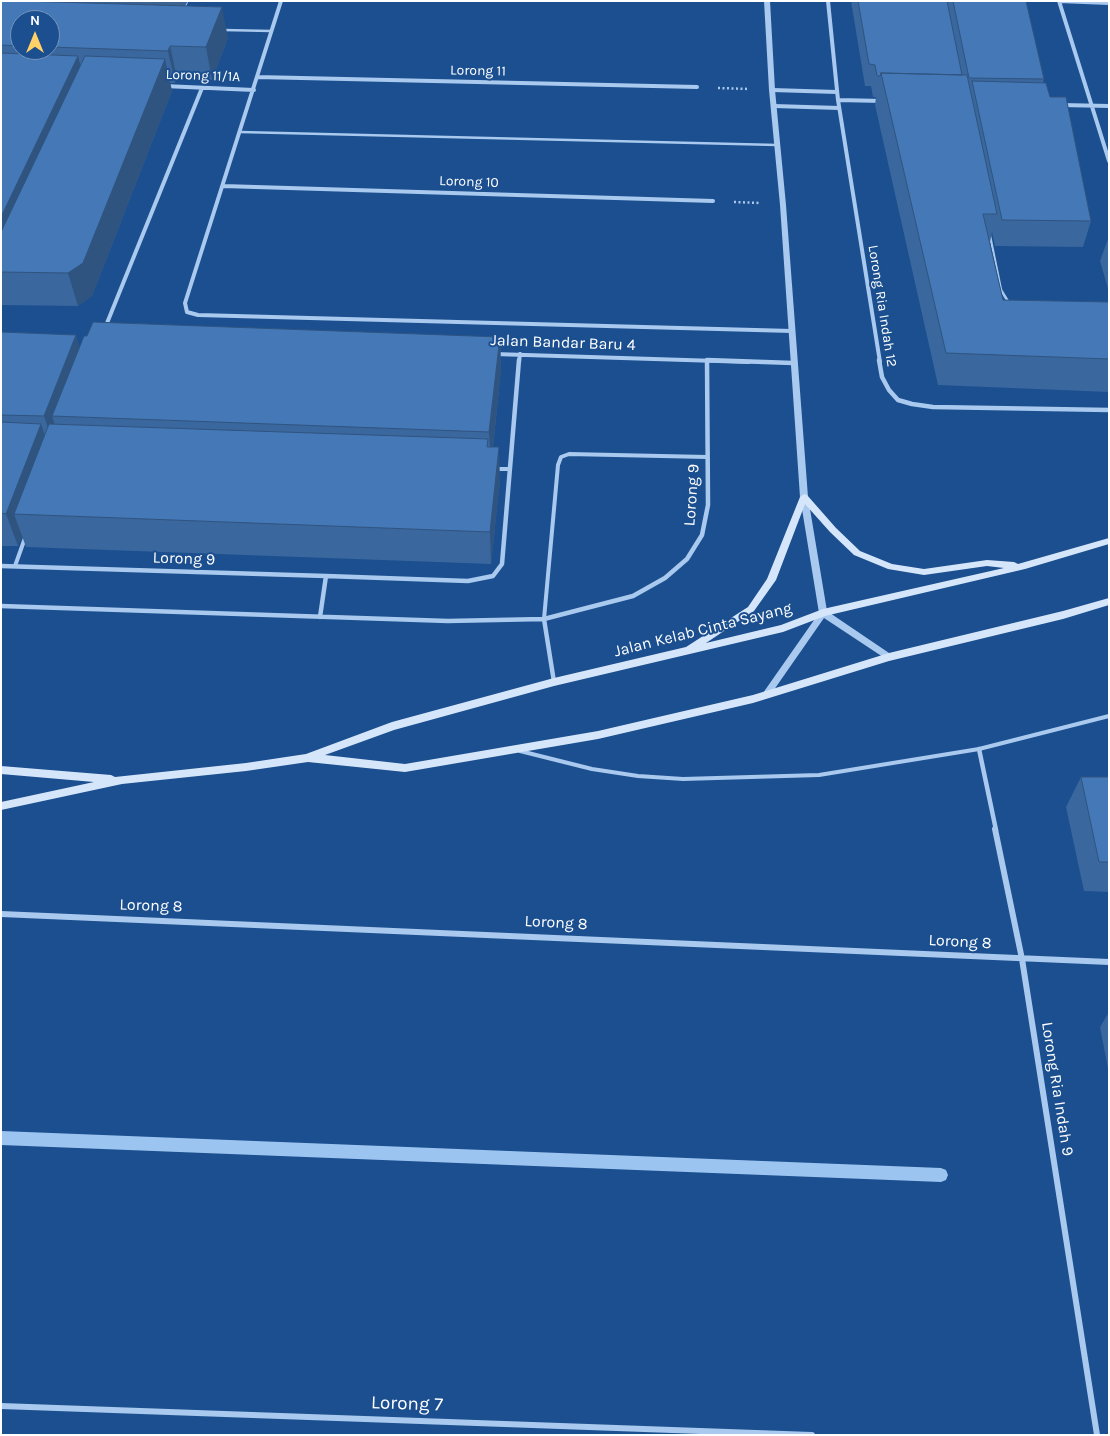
<!DOCTYPE html>
<html>
<head>
<meta charset="utf-8">
<style>
	body { margin:0 }
	#map { position:relative; width:1110px; height:1436px; overflow:hidden; background:#1b4f8f; font-family:Karla,sans-serif }
	canvas { display:block }
	.frame { position:absolute; inset:0; border:2px solid #fff; pointer-events:none }
	.north { position:absolute; left:10px; top:10px; width:50px; height:50px; box-sizing:border-box; background:#1b4f8f; border:1px solid #7695bc; border-radius:50%; rotate:0deg; font-size:14px; font-weight:700; line-height:20px; text-align:center; color:#fff }
	.north::after { content:''; display:block; margin:auto; width:18px; height:22px; background:#ffd166; clip-path:polygon(50% 0,100% 100%,50% 72%,0 100%) }
</style>
</head>
<body>
<div id="map">
<canvas width="1110" height="1436"></canvas>
<div class="frame"></div>
<div class="north">N</div>
</div>
<script>
const ctx = document.querySelector('canvas').getContext('2d');
ctx.lineJoin = 'round';
function fillPath(path, color) {
  ctx.fillStyle = color;
  ctx.fill(path, 'evenodd');
}
function poly(rows) {
  const path = new Path2D();
  for (const r of rows) {
    path.moveTo(r[0], r[1]);
    for (let i = 2; i < r.length; i += 2) path.lineTo(r[i], r[i + 1]);
  }
  return path;
}
function stroke(path, color, width, dash) {
  ctx.strokeStyle = color;
  ctx.lineWidth = width;
  ctx.lineCap = dash ? 'butt' : 'round';
  ctx.setLineDash(dash || []);
  ctx.stroke(path);
}
function drawText(font, color, halo, rows, align = 'center') {
  ctx.font = font + ' Karla,sans-serif';
  ctx.lineWidth = 4;
  ctx.setLineDash([]);
  ctx.textBaseline = 'middle';
  ctx.strokeStyle = halo;
  ctx.fillStyle = color;
  for (const [text, x, y, turn = 0] of rows) {
    ctx.save();
    ctx.translate(x, y);
    ctx.rotate((+turn || 0) * Math.PI / 180);
    ctx.textAlign = isNaN(turn) ? turn : align;
    if (halo) ctx.strokeText(text, 0, 0);
    ctx.fillText(text, 0, 0);
    ctx.restore();
  }
}
const water = poly([
	[1,1,188,1,184,10,1,1]
]);
fillPath(water, '#3c6290');
stroke(water, '#9cc4f0', 1);
fillPath(poly([
	[1,1131,941,1168,946,1170,948,1175,946,1180,941,1182,1,1145,1,1131]
]), '#9cc4f0');
stroke(poly([
	[718,88,749,89],
	[734,202,760,203]
]), '#a9c9ee', 2.5, [2, 2.5]);
stroke(poly([
	[223,30,271,31],
	[240,132,777,145],
	[990,236,1001,290,1009,303]
]), '#a9c9ee', 2.5);
stroke(poly([
	[495,469,510,469],
	[15,566,25,538],
	[544,619,558,465,561,457,569,454,707,457],
	[520,751,592,769,638,776,683,779,819,775,979,749,1109,716]
]), '#a9c9ee', 4);
stroke(poly([
	[281,1,185,303,187,312,198,315,792,331],
	[828,1,838,100,880,362],
	[1059,1,1109,161],
	[1059,1,1109,3],
	[257,77,697,87],
	[164,86,254,90],
	[772,90,837,92],
	[838,100,883,101],
	[1061,105,1109,106],
	[774,106,839,108],
	[223,186,713,201],
	[105,328,202,88],
	[494,354,749,362],
	[519,362,520,354]
]), '#a9c9ee', 4);
stroke(poly([
	[707,360,793,363],
	[879,360,882,377,889,390,898,400,912,404,933,407,1109,410],
	[1,566,326,576,320,617],
	[326,576,468,581,493,576,502,564,519,360],
	[1,606,448,621,544,619,633,596,665,578,687,559,702,535,708,505,707,360],
	[544,619,554,682],
	[979,749,996,830]
]), '#a9c9ee', 4.5);
stroke(poly([
	[995,829,1022,959,1097,1435],
	[1,914,1109,962],
	[1,1406,812,1435]
]), '#a9c9ee', 6);
fillPath(poly([
	[764,1,770,1,775,90,786,205,808,497,827,611,892,655,893,657,889,660,886,659,824,618,769,697,766,698,763,697,762,695,763,693,819,613,800,497,780,205,769,90,764,1]
]), '#a9c9ee');
fillPath(poly([
	[804,494,807,495,836,528,860,551,892,564,924,569,987,560,1014,562,1018,564,1109,538,1109,544,1025,569,825,616,783,632,554,686,394,730,325,755,405,764,598,731,753,695,889,653,1063,611,1109,598,1109,605,1063,619,889,661,753,703,598,739,405,772,308,762,246,771,122,784,1,810,1,802,94,782,1,774,1,766,111,775,115,777,246,763,306,754,392,722,554,678,686,647,748,607,767,579,800,497,804,494],
	[805,504,830,532,854,555,888,569,924,575,987,566,1004,568,823,609,781,625,706,643,754,611,776,580,805,504]
]), '#d6e6fa');
fillPath(poly([
	[1,1,228,38,212,80,177,78,175,83,170,83,172,91,92,296,78,306,1,305],
	[20,20,50,20,50,50,20,50],
	[851,1,1026,1,1044,79,1043,83,1050,97,1091,221,1083,247,995,246,992,232,990,242,1003,300,1109,302,1109,392,938,385,875,105,876,97,873,97,871,86,865,86],
	[1109,236,1109,292,1100,261],
	[1,332,79,347,500,337,501,370,493,447,500,480,491,564,26,547,22,536,18,546,1,546],
	[1081,777,1109,777,1109,892,1084,891,1066,807],
	[1109,1012,1109,1074,1100,1027]
]), '#3a679d');
fillPath(poly([
	[222,7,228,38,212,80,206,47],
	[170,46,177,78,175,83,168,51],
	[78,56,86,88,1,272,1,217],
	[165,59,172,91,92,296,78,306,68,273],
	[76,335,86,369,52,416,59,438,55,449,44,416],
	[500,337,501,370,491,465,489,432],
	[41,424,52,457,14,514,22,536,18,546,6,514],
	[499,447,500,480,491,564,490,532]
]), '#305480');
const building = poly([
	[1,1,20,1,222,7,206,47,170,46,168,51,50,47,50,20,20,20,20,46,1,45,1,1],
	[858,1,947,1,962,75,881,73,880,76,877,76,875,65,869,64,858,1],
	[953,1,1026,1,1044,79,969,78,953,1],
	[1,53,78,56,1,217,1,53],
	[85,56,165,59,83,263,68,273,1,272,1,232,85,56],
	[881,73,967,75,997,214,983,214,1003,300,1109,302,1109,359,946,353,881,73],
	[972,81,1046,83,1050,97,1066,97,1091,221,1002,220,972,81],
	[93,322,500,337,489,432,52,416,84,336,87,336,93,322],
	[1,332,76,335,44,416,1,415,1,332],
	[1,422,41,424,6,514,1,513,1,422],
	[49,424,488,439,487,447,499,447,490,532,14,514,49,424],
	[1081,777,1109,777,1109,862,1099,862,1081,777]
]);
fillPath(building, '#4478b7');
stroke(building, '#305480', 1);
drawText('14px', '#fff', '#1b4f8f', [
	["Lorong 11",478,71,1],
	["Lorong 11/1A",203,76,2],
	["Lorong 10",469,182,2],
	["Lorong Ria Indah 12",882,306,81]
]);
drawText('16px', '#fff', '#1b4f8f', [
	["Jalan Bandar Baru 4",563,343,2],
	["Lorong 9",692,495,-86],
	["Lorong 9",184,559,2],
	["Jalan Kelab Cinta Sayang",703,630,-14],
	["Lorong 8",151,906,2],
	["Lorong 8",556,923,3],
	["Lorong 8",960,942,3],
	["Lorong Ria Indah 9",1057,1089,81]
]);
drawText('19px', '#fff', '#1b4f8f', [
	["Lorong 7",407,1404,2]
]);
</script>
</body>
</html>
